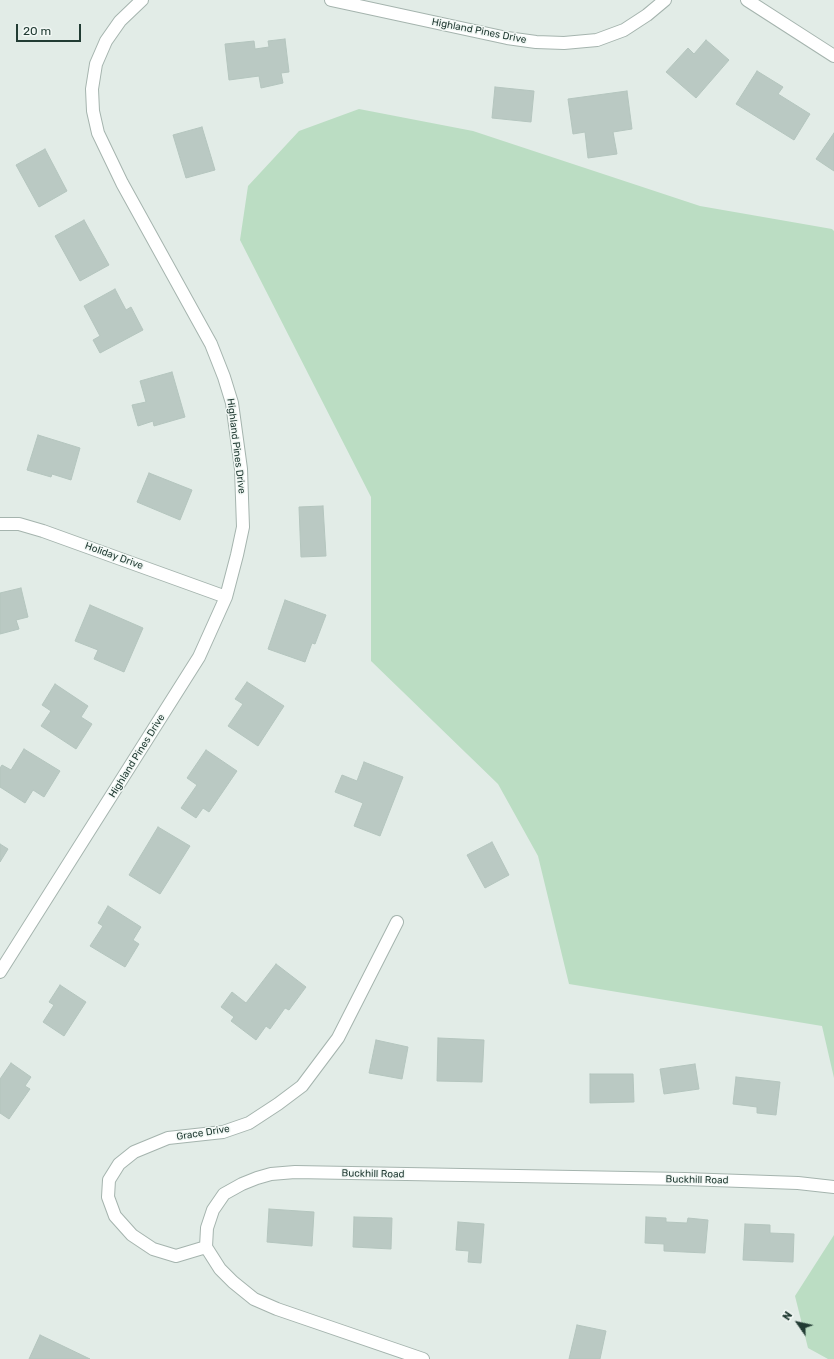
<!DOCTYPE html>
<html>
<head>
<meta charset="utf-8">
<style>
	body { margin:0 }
	#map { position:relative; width:834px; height:1359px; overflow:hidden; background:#e2ece7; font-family:Rubik,sans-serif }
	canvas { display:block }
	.north { position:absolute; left:778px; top:1303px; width:40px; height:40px; -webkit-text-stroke:3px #f2f8f5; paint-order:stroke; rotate:304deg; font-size:11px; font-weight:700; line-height:16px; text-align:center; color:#223c34 }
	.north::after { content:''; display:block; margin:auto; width:14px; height:18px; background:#223c34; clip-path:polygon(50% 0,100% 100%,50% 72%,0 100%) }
	.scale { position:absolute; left:16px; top:24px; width:65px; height:18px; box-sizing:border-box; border:2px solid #223c34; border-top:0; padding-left:5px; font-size:12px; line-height:14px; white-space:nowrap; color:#223c34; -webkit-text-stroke:3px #f2f8f5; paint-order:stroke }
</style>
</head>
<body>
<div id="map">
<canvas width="834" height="1359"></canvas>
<div class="north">N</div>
<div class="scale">20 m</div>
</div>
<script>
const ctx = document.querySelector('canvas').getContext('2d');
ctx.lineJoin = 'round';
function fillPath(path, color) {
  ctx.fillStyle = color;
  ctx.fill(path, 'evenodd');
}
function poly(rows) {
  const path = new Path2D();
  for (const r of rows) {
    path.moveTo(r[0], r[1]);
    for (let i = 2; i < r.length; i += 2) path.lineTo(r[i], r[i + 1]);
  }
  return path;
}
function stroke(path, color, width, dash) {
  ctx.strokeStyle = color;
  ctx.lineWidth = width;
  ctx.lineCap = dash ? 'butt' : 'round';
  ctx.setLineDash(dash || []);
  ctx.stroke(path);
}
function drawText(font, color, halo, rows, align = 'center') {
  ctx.font = font + ' Rubik,sans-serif';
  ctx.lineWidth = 3;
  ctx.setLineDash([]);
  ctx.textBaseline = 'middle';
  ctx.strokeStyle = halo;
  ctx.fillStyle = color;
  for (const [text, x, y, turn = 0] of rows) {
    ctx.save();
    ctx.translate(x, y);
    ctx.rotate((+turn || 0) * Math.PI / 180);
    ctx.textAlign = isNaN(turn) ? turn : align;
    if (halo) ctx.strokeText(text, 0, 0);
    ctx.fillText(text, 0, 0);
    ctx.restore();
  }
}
fillPath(poly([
	[359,109,473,131,700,206,832,229,834,231,834,1078,822,1026,569,984,538,856,498,784,371,661,371,497,240,240,248,186,299,131],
	[834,1235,834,1359,828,1359,808,1348,795,1296]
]), '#bbddc3');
const building = poly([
	[285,39,289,72,281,73,283,83,261,88,259,76,229,80,225,44,254,41,255,49,269,47,268,41,285,39],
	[706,40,729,60,696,98,666,72,688,48,694,54,706,40],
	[757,71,783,87,778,94,810,114,794,140,736,104,757,71],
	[495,87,534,91,531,122,492,118,495,87],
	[627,91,632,129,613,132,617,154,588,158,585,132,573,134,568,99,627,91],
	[202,127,215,170,186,178,173,135,202,127],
	[834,133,834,171,816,159,834,133],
	[45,149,67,191,39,207,16,165,45,149],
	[84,220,109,265,80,281,55,236,84,220],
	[115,289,126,310,131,307,143,330,100,353,93,340,100,336,84,306,115,289],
	[172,372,185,417,154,426,153,421,138,426,132,405,146,402,140,381,172,372],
	[38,435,80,448,71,480,52,474,51,477,27,470,38,435],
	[149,473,192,490,180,520,137,502,149,473],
	[323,506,326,556,301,557,299,507,323,506],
	[21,588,28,617,16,620,19,629,0,634,0,593,21,588],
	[285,600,326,615,315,644,312,643,305,662,268,649,285,600],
	[90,605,143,628,124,672,94,659,98,650,75,641,90,605],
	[247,682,284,706,258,746,228,726,243,704,235,699,247,682],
	[55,684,88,706,81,717,92,724,76,749,41,726,51,711,42,705,55,684],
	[24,749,60,771,44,797,33,790,25,803,0,787,0,768,2,765,11,770,24,749],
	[206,750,237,771,209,812,203,808,196,818,181,808,197,785,187,778,206,750],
	[364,762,403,777,380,836,354,826,363,803,335,792,342,775,357,781,364,762],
	[158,827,190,846,160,894,129,875,158,827],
	[492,842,509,875,485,888,467,855,492,842],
	[0,844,8,849,0,862,0,844],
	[108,906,141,927,133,940,139,944,125,967,90,946,103,926,98,923,108,906],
	[276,964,306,987,289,1010,285,1008,270,1029,266,1026,256,1040,231,1021,234,1017,221,1007,232,992,246,1003,276,964],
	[60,985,86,1002,64,1036,43,1022,54,1005,49,1002,60,985],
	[438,1038,484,1040,482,1082,437,1081,438,1038],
	[376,1040,408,1047,402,1079,369,1073,376,1040],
	[11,1063,31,1077,25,1086,30,1089,9,1119,0,1113,0,1079,11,1063],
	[695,1064,699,1089,664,1094,660,1069,695,1064],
	[590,1074,633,1074,634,1102,590,1103,590,1074],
	[736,1077,780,1082,776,1115,757,1113,757,1107,733,1104,736,1077],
	[269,1209,314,1212,312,1246,267,1242,269,1209],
	[354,1217,392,1218,391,1249,353,1247,354,1217],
	[646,1217,666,1218,666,1222,687,1223,688,1218,708,1220,705,1253,664,1251,664,1244,645,1243,646,1217],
	[458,1222,484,1224,481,1263,468,1262,469,1251,456,1250,458,1222],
	[745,1224,770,1225,770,1233,794,1234,793,1262,743,1260,745,1224],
	[577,1325,606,1331,600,1359,569,1359,577,1325],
	[40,1335,90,1359,29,1359,40,1335]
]);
fillPath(building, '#bac9c3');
stroke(building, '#b4c5be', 1);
const minor = poly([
	[331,0,507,38,536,42,564,43,597,40,624,30,647,15,665,0],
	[747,0,834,56],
	[0,524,19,524,43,531,226,597],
	[0,972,199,657,226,597,237,555,243,527,241,469,232,403,224,377,211,344,122,183,98,133,93,111,92,89,96,64,106,41,120,21,142,0],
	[206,1247,176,1256,153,1249,132,1235,115,1216,108,1197,109,1180,119,1164,134,1152,168,1138,223,1132,249,1123,278,1104,302,1086,338,1038,397,922],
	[423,1359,277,1309,254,1299,233,1282,220,1269,206,1247,207,1228,213,1210,224,1194,242,1184,257,1178,271,1174,295,1172,685,1179,798,1183,834,1187]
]);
stroke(minor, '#a5b4ae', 14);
stroke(minor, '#fff', 12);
drawText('10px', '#223c34', '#f2f8f5', [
	["Highland Pines Drive",479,31,11],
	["Highland Pines Drive",236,446,83],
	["Holiday Drive",114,556,20],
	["Highland Pines Drive",137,756,-58],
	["Grace Drive",203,1133,-9],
	["Buckhill Road",373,1174,1],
	["Buckhill Road",697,1180,1]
]);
</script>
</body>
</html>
